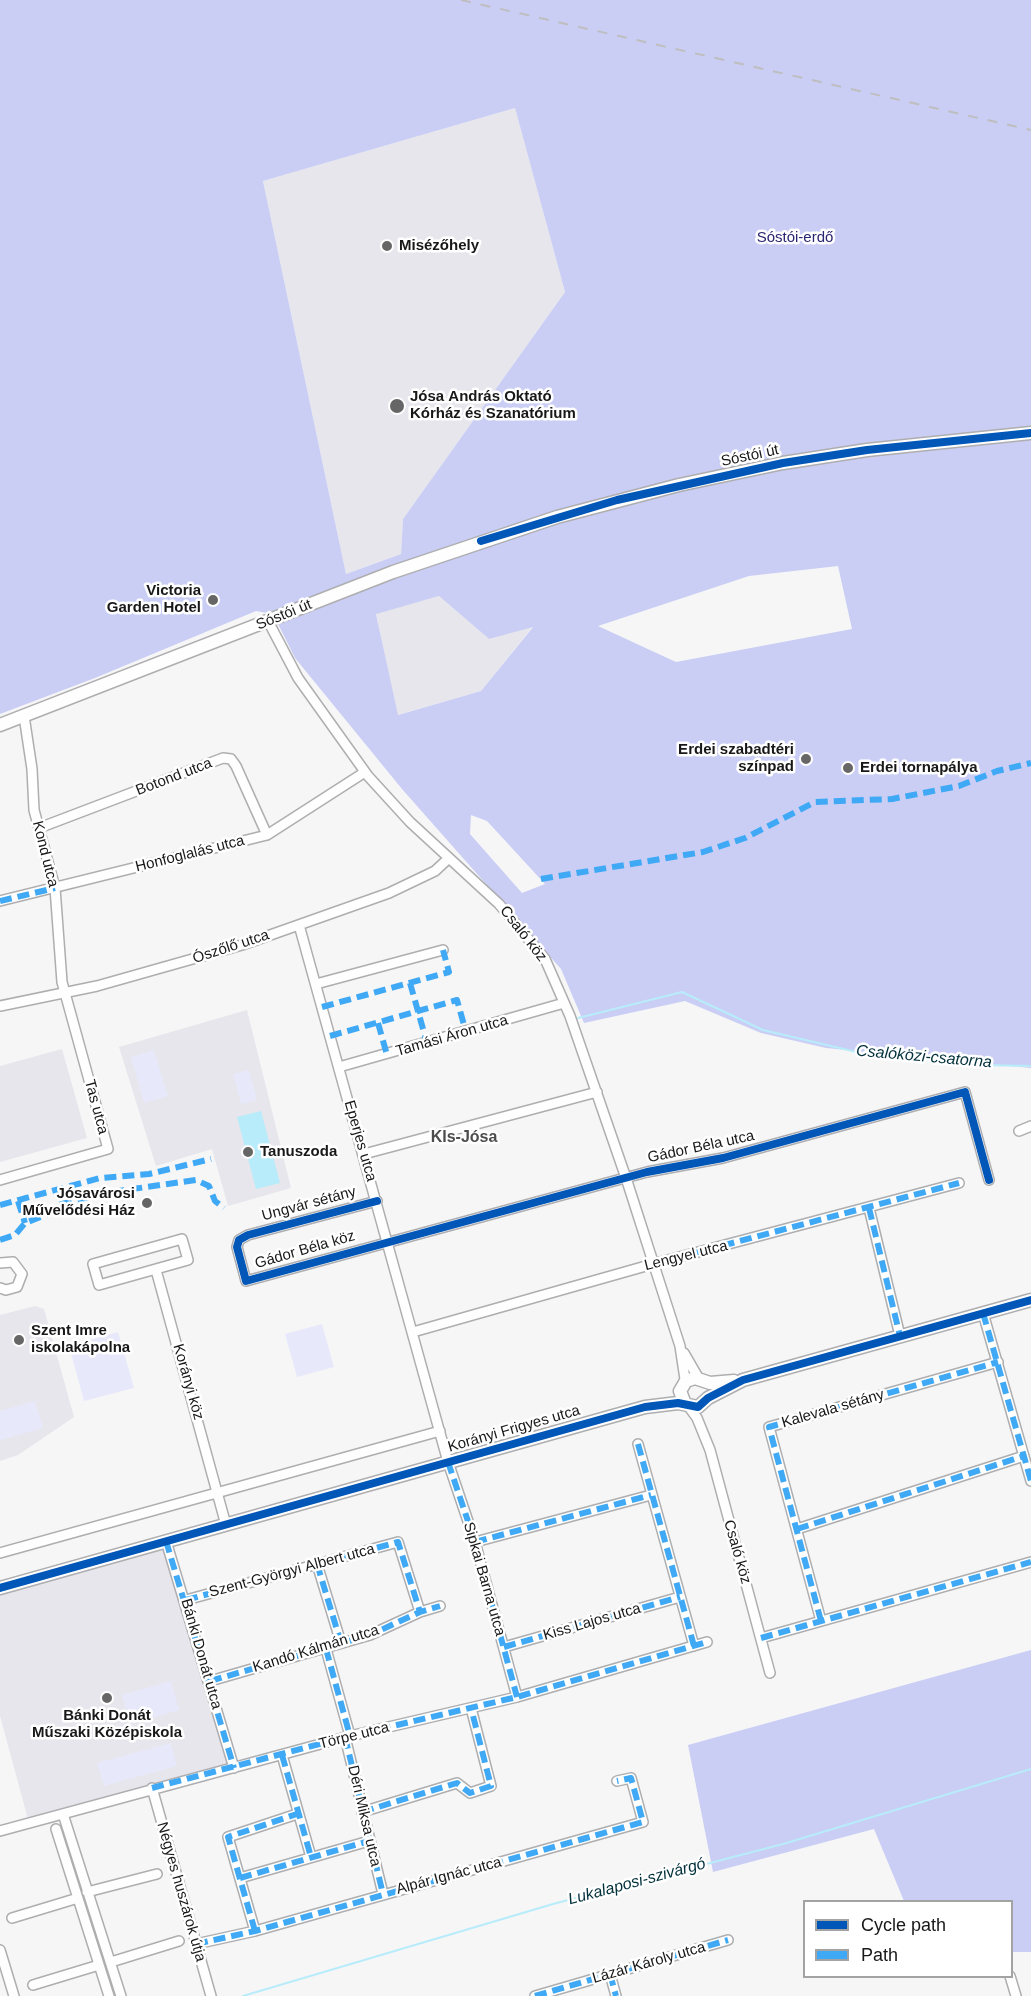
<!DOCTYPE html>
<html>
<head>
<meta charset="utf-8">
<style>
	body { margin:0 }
	#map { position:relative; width:1031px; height:1996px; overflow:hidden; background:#f6f6f7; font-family:Helvetica,sans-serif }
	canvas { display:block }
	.legend { position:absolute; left:803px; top:1900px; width:210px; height:78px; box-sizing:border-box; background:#fff; border:2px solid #a3a3a3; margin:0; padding:8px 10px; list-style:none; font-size:18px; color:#181819 }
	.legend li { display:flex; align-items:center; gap:12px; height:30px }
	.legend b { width:30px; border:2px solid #a3a3a3 }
</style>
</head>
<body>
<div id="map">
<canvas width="1031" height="1996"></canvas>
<ul class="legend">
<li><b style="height:8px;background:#0057b8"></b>Cycle path</li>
<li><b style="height:8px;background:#3fa9f5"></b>Path</li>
</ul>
</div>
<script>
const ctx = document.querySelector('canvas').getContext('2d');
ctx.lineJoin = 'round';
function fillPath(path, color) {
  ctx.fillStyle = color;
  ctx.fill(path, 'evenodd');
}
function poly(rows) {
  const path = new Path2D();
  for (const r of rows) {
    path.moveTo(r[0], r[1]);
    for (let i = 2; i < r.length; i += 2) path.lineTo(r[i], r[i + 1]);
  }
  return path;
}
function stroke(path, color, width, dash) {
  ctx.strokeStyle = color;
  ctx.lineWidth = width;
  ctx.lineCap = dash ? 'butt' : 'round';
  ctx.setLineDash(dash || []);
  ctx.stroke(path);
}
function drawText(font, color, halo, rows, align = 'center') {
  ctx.font = font + ' Helvetica,sans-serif';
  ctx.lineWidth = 5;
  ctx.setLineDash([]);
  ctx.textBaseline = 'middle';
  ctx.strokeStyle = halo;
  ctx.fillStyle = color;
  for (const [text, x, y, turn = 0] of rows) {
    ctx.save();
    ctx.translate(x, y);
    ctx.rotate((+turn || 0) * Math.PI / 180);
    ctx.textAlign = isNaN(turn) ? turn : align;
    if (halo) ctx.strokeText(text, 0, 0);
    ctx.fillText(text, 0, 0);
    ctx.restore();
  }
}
fillPath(poly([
	[515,108,565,292,403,519,401,554,346,574,263,181],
	[439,596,489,639,533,626,481,691,397,715,376,613],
	[247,1010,291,1188,228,1206,212,1149,156,1166,119,1047],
	[62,1049,87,1138,0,1162,0,1066],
	[35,1306,44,1309,74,1417,18,1455,0,1461,0,1315],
	[166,1541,234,1768,29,1823,0,1716,0,1588]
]), '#e6e6ec');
fillPath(poly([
	[154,1050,168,1096,144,1103,131,1057],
	[249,1070,257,1100,241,1104,233,1074],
	[322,1324,334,1367,297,1377,285,1334],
	[118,1332,134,1388,84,1401,69,1346],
	[35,1401,43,1428,0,1440,0,1411],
	[171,1681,179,1710,130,1724,122,1695],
	[171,1743,177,1766,104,1786,97,1763]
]), '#e7e9fb');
fillPath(poly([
	[0,0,1031,0,1031,1068,826,1048,761,1033,685,1001,584,1023,561,969,402,789,295,658,273,614,256,611,95,678,0,714],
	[515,108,565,292,403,519,401,554,346,574,263,181],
	[838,566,852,629,676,662,598,626,749,576],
	[439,596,489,639,533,627,481,691,398,715,376,614],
	[471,815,487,821,545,884,522,893,470,834],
	[1031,1650,1031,1952,1013,1952,1012,1902,904,1901,874,1829,713,1872,688,1745]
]), '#cacef4');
fillPath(poly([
	[261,1111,280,1183,256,1189,237,1117]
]), '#b8ecfa');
stroke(poly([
	[578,1018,682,992,763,1030,865,1054,981,1065,1031,1066],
	[243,1996,553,1904,783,1844,1031,1769]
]), '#b8ecfa', 2);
const street = poly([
	[268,621,298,678,368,776,410,822,499,904,545,959,570,1016,626,1178,680,1346,685,1379,683,1384],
	[39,828,223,758,231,759,236,766,267,835],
	[0,901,267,835,365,772],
	[299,925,448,1462,475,1542,517,1697],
	[316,984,443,950],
	[0,1006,97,986,242,945,389,893,435,871,449,858],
	[339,1067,564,1003],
	[1019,1131,1031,1126],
	[364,1154,597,1092],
	[0,1180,108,1149,62,982,55,888,34,810,32,769,24,716],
	[377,1201,248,1235,239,1240,237,1247,246,1281,647,1172,723,1158,965,1092,989,1180],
	[869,1208,900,1336],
	[182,1239,188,1260,99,1285,93,1264,182,1239],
	[0,1263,13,1262,22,1274,17,1287,6,1290,0,1288],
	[156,1270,226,1525],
	[983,1313,1031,1481],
	[413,1332,653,1264,959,1183],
	[684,1353,699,1379],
	[689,1407,697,1418,710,1450,770,1673],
	[638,1444,694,1646],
	[797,1529,1024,1456],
	[166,1541,234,1768],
	[475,1542,651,1495],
	[0,1553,440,1431],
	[317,1564,341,1643],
	[186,1600,398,1542,420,1612],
	[821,1621,769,1427,998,1362],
	[761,1638,1031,1562],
	[504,1647,680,1597],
	[326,1649,350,1736],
	[210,1681,370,1635,420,1612,440,1606],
	[345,1737,383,1894],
	[282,1755,311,1857],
	[152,1788,211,1996],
	[362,1812,457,1783,470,1793,491,1786,471,1708],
	[63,1814,121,1996],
	[56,1829,109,1996],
	[0,1831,350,1736,517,1697,707,1642],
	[240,1878,369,1841],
	[87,1892,157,1874],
	[12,1918,78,1898],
	[255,1931,228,1837,297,1814],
	[196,1944,255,1931,643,1822,631,1778,617,1781],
	[0,1950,14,1996],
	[111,1962,179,1941],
	[610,1974,616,1996],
	[1010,1976,1016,1996],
	[33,1985,99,1965],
	[535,1996,728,1940]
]);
const secondary = poly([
	[0,725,393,572,557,517,679,485,783,463,867,450,1031,433],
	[685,1404,680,1391,686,1381,695,1378,710,1383,734,1381],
	[0,1588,645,1407,678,1403,698,1407,708,1398,743,1380,1031,1300]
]);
stroke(street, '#aeaeb0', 12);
stroke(secondary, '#aeaeb0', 15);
stroke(street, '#fefefe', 9);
stroke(secondary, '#fefefe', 12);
stroke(poly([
	[461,0,1031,130]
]), '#bebebf', 2, [10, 10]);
stroke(poly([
	[541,879,703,852,745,838,815,802,892,799,959,786,997,771,1031,763],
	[0,901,55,888],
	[410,983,427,1043],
	[322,1007,449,972,443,950],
	[378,1023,387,1055],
	[330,1036,457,1000,466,1032],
	[18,1201,25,1223],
	[0,1205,100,1178,149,1174,211,1159],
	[869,1208,900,1336],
	[0,1240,15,1235,25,1223,51,1213,58,1205,104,1193,196,1180,209,1186,215,1201,224,1208],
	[653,1264,959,1183],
	[983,1313,1031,1481],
	[638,1444,694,1646],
	[448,1462,475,1542,517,1697],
	[797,1529,1024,1456],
	[166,1541,234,1768],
	[475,1542,651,1495],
	[317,1564,341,1643],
	[186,1600,398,1542,420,1612],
	[821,1621,769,1427,998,1362],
	[761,1638,1031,1562],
	[504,1647,680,1597],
	[326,1649,350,1736],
	[210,1681,370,1635,420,1612,440,1606],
	[345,1737,383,1894],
	[282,1755,311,1857],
	[152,1788,350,1736,517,1697,707,1642],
	[362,1812,457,1783,470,1793,491,1786,471,1708],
	[240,1878,369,1841],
	[255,1931,228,1837,297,1814],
	[196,1944,255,1931,643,1822,631,1778,617,1781],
	[610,1974,616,1996],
	[535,1996,728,1940]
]), '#3fa9f5', 6, [12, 6]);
stroke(poly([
	[481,541,617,500,783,463,867,450,1031,433],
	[377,1201,248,1235,239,1240,237,1247,246,1281,647,1172,723,1158,965,1092,989,1180],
	[0,1588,645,1407,678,1403,698,1407,708,1398,743,1380,1031,1300]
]), '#0057b8', 8);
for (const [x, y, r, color] of [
	[387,246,6,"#666667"],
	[397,406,8,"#666667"],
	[213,600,6,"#666667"],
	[806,759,6,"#666667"],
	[848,768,6,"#666667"],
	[248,1152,6,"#666667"],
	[147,1203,6,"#666667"],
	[19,1340,6,"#666667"],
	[107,1698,6,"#666667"]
]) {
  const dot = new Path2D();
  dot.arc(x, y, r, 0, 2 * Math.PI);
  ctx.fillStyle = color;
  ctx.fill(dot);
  stroke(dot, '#fff', 2);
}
drawText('15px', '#2a2673', '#fff', [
	["Sóstói-erdő",795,238]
]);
drawText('bold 15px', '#181819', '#fff', [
	["Misézőhely",399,246],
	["Jósa András Oktató",410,397],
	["Kórház és Szanatórium",410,414],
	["Victoria",201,591,"right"],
	["Garden Hotel",201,608,"right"],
	["Erdei szabadtéri",794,750,"right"],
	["színpad",794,767,"right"],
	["Erdei tornapálya",860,768],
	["Tanuszoda",260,1152],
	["Jósavárosi",135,1194,"right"],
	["Művelődési Ház",135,1211,"right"],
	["Szent Imre",31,1331],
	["iskolakápolna",31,1348],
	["Bánki Donát",107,1716,"center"],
	["Műszaki Középiskola",107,1733,"center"]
], 'left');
drawText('15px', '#181819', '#fff', [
	["Sóstói út",750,456,-12],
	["Sóstói út",284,615,-22],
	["Botond utca",174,777,-21],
	["Kond utca",45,854,76],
	["Honfoglalás utca",190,854,-14],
	["Csaló köz",523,934,52],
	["Ószőlő utca",231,947,-18],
	["Tamási Áron utca",452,1036,-16],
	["Tas utca",96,1107,75],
	["Eperjes utca",360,1141,74],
	["Gádor Béla utca",701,1147,-12],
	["Ungvár sétány",309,1204,-15],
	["Gádor Béla köz",305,1250,-16],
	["Lengyel utca",686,1256,-14],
	["Korányi köz",188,1382,74],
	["Kalevala sétány",833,1409,-16],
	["Korányi Frigyes utca",514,1429,-16],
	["Csaló köz",737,1552,74],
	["Szent-Györgyi Albert utca",292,1571,-15],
	["Sipkai Barna utca",484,1579,74],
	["Kiss Lajos utca",592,1622,-16],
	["Kandó Kálmán utca",316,1649,-17],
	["Bánki Donát utca",201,1654,74],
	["Törpe utca",354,1736,-14],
	["Déri Miksa utca",364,1816,77],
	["Alpár Ignác utca",449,1876,-15],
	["Négyes huszárok útja",181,1892,74],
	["Lázár Károly utca",649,1963,-16]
]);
drawText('italic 16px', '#00303b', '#fff', [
	["Csalóközi-csatorna",924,1057,5],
	["Lukalaposi-szivárgó",637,1882,-15]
]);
drawText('bold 16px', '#4d4d4e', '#fff', [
	["KIs-Jósa",464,1138]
]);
</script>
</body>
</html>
